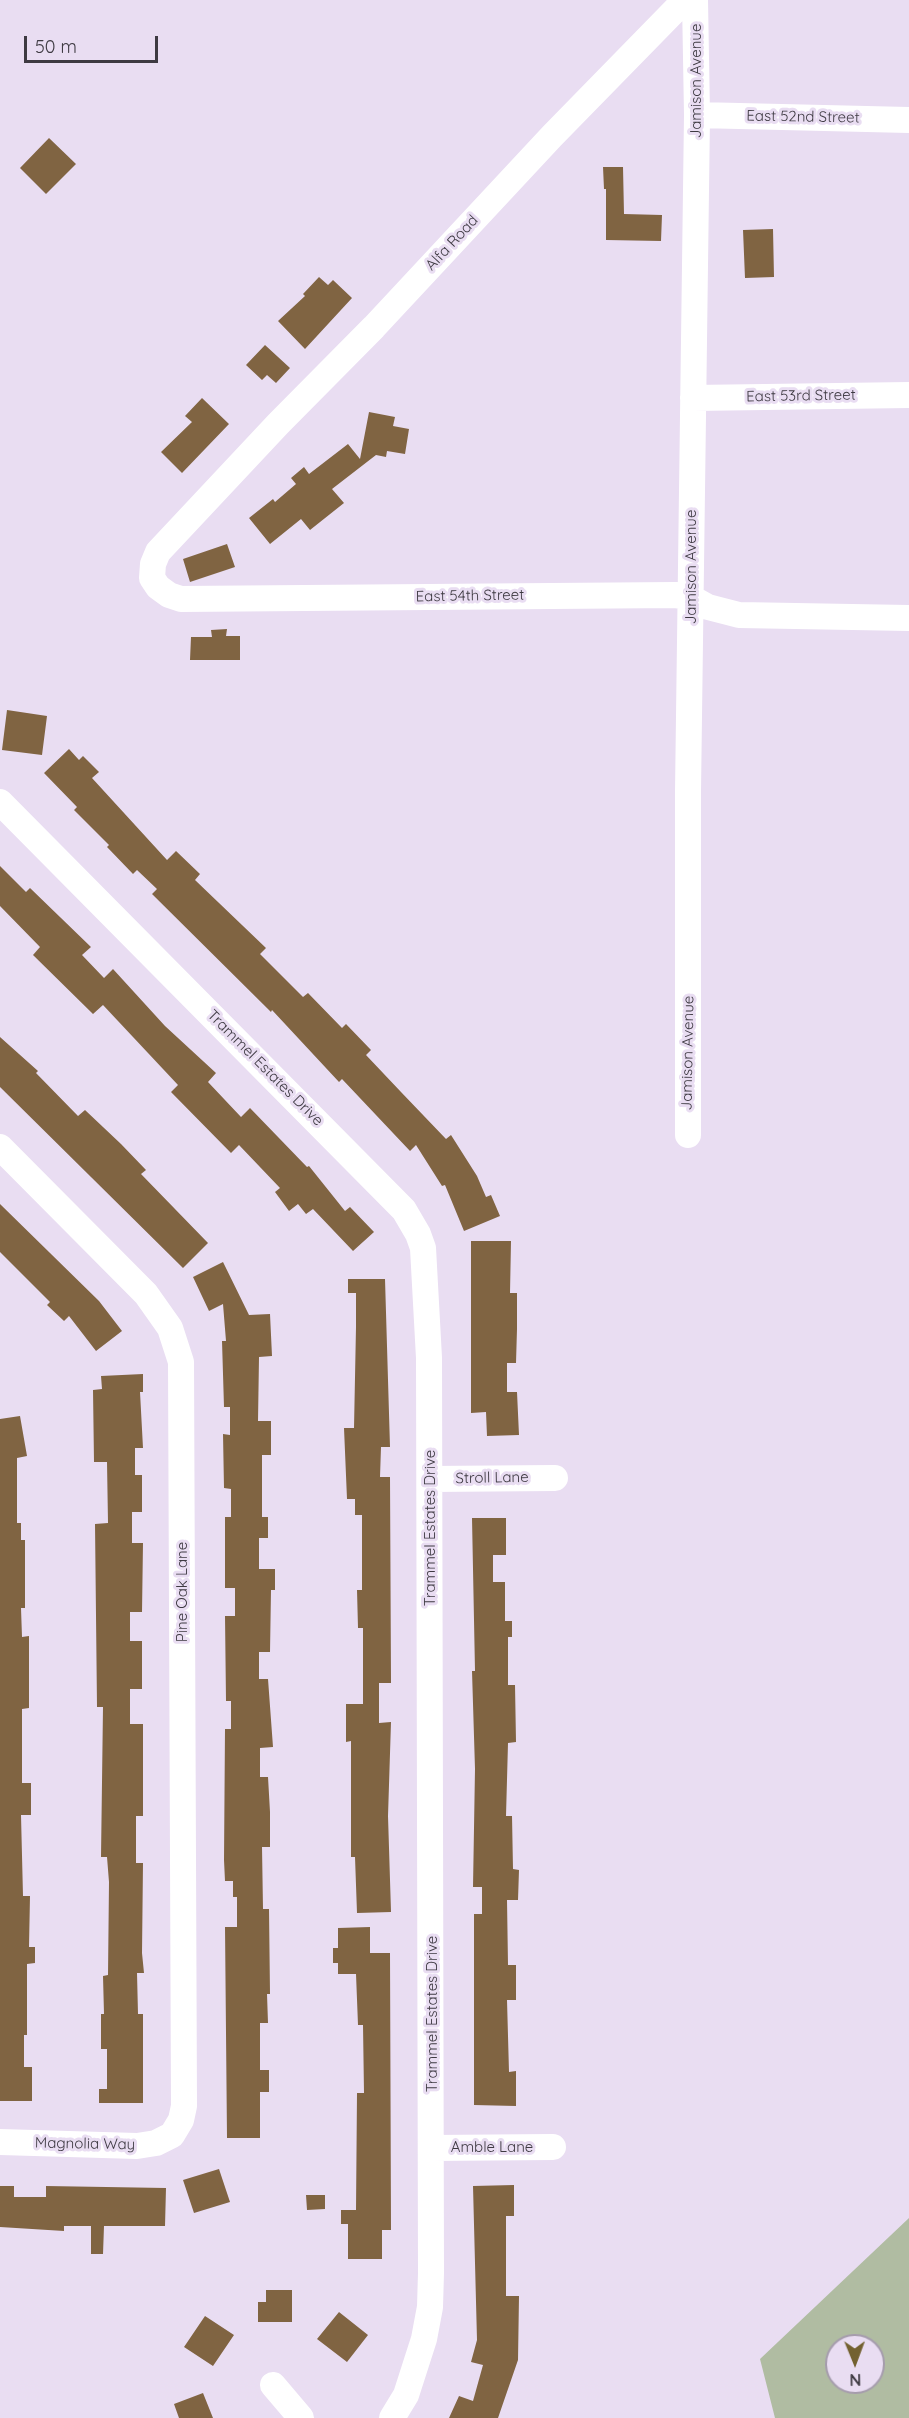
<!DOCTYPE html>
<html>
<head>
<meta charset="utf-8">
<style>
	body { margin:0 }
	#map { position:relative; width:909px; height:2418px; overflow:hidden; background:#e9ddf2; font-family:Quicksand,sans-serif }
	canvas { display:block }
	.north { position:absolute; left:825px; top:2334px; width:60px; height:60px; box-sizing:border-box; background:#e9ddf2; border:2px solid #a59cac; border-radius:50%; rotate:179deg; font-size:16px; font-weight:700; line-height:24px; text-align:center; color:#3e3a42 }
	.north::after { content:''; display:block; margin:auto; width:21px; height:27px; background:#736130; clip-path:polygon(50% 0,100% 100%,50% 72%,0 100%) }
	.scale { position:absolute; left:24px; top:36px; width:134px; height:27px; box-sizing:border-box; border:3px solid #3e3a42; border-top:0; padding-left:8px; font-size:18px; line-height:21px; white-space:nowrap; color:#3e3a42; -webkit-text-stroke:4px #e9ddf2; paint-order:stroke }
</style>
</head>
<body>
<div id="map">
<canvas width="909" height="2418"></canvas>
<div class="north">N</div>
<div class="scale">50 m</div>
</div>
<script>
const ctx = document.querySelector('canvas').getContext('2d');
ctx.lineJoin = 'round';
function fillPath(path, color) {
  ctx.fillStyle = color;
  ctx.fill(path, 'evenodd');
}
function poly(rows) {
  const path = new Path2D();
  for (const r of rows) {
    path.moveTo(r[0], r[1]);
    for (let i = 2; i < r.length; i += 2) path.lineTo(r[i], r[i + 1]);
  }
  return path;
}
function stroke(path, color, width, dash) {
  ctx.strokeStyle = color;
  ctx.lineWidth = width;
  ctx.lineCap = dash ? 'butt' : 'round';
  ctx.setLineDash(dash || []);
  ctx.stroke(path);
}
function drawText(font, color, halo, rows, align = 'center') {
  ctx.font = font + ' Quicksand,sans-serif';
  ctx.lineWidth = 6;
  ctx.setLineDash([]);
  ctx.textBaseline = 'middle';
  ctx.strokeStyle = halo;
  ctx.fillStyle = color;
  for (const [text, x, y, turn = 0] of rows) {
    ctx.save();
    ctx.translate(x, y);
    ctx.rotate((+turn || 0) * Math.PI / 180);
    ctx.textAlign = isNaN(turn) ? turn : align;
    if (halo) ctx.strokeText(text, 0, 0);
    ctx.fillText(text, 0, 0);
    ctx.restore();
  }
}
fillPath(poly([
	[909,2218,909,2418,775,2418,760,2359],
	[837,2346,873,2346,873,2382,837,2382]
]), '#b0bca2');
fillPath(poly([
	[49,138,76,164,46,194,20,168],
	[603,167,623,167,624,214,662,215,661,241,606,240,606,189,604,189],
	[773,229,774,277,745,278,743,230],
	[319,277,328,285,333,280,352,298,305,349,278,321,305,296,303,294],
	[265,345,290,368,276,383,267,375,262,380,246,365],
	[202,398,229,424,182,473,161,452,192,422,185,416],
	[369,412,395,417,393,426,409,429,405,454,387,451,386,457,376,455,332,489,344,503,310,530,301,519,270,544,249,518,273,499,275,502,296,484,291,478,304,467,309,474,348,444,360,459],
	[227,544,235,567,190,582,183,559],
	[227,629,226,636,240,636,240,660,190,660,191,637,212,637,211,630],
	[7,710,47,716,42,755,2,750],
	[69,749,79,760,83,756,99,772,92,778,167,860,176,851,200,874,195,880,266,948,260,954,303,997,308,993,342,1028,346,1024,371,1050,366,1055,401,1092,446,1139,451,1135,477,1176,486,1197,491,1195,500,1216,464,1231,445,1185,442,1186,416,1145,410,1151,342,1079,339,1082,272,1010,271,1012,152,894,157,889,137,870,133,874,107,847,109,845,74,810,77,807,44,773],
	[0,866,26,892,30,888,91,947,82,955,104,978,113,969,165,1026,216,1073,208,1082,241,1117,250,1108,307,1167,309,1166,345,1211,350,1207,374,1232,353,1251,313,1209,306,1214,298,1204,289,1211,275,1192,280,1188,239,1145,231,1153,171,1092,178,1085,103,1005,93,1014,33,955,40,947,0,906],
	[0,1037,38,1071,36,1073,78,1116,85,1110,121,1144,146,1170,141,1174,208,1243,183,1268,0,1087],
	[0,1204,99,1301,122,1331,96,1351,69,1316,64,1321,47,1305,50,1302,0,1252],
	[471,1241,511,1241,510,1293,517,1293,517,1329,516,1363,507,1363,507,1392,517,1392,519,1435,487,1436,486,1412,471,1413],
	[223,1262,249,1315,270,1314,272,1356,259,1357,258,1421,271,1421,271,1455,262,1455,262,1517,268,1517,268,1538,259,1538,259,1569,275,1569,275,1590,271,1590,270,1652,259,1652,259,1679,268,1679,273,1747,260,1748,260,1777,268,1777,270,1812,270,1847,262,1847,263,1909,269,1909,270,1994,267,1994,268,2023,260,2023,260,2070,269,2070,269,2092,260,2092,260,2138,227,2138,225,1927,237,1927,237,1897,233,1897,233,1881,225,1881,224,1860,225,1729,231,1729,231,1701,226,1701,225,1616,235,1616,235,1588,225,1588,225,1517,231,1517,231,1489,224,1488,223,1434,230,1435,230,1407,224,1407,222,1341,226,1341,223,1304,209,1311,193,1277],
	[348,1279,385,1279,390,1447,381,1447,380,1477,390,1477,391,1683,379,1683,379,1723,391,1722,388,1816,391,1912,357,1913,355,1857,351,1857,351,1741,346,1742,346,1704,363,1704,363,1628,358,1628,357,1590,362,1590,362,1515,355,1515,355,1499,347,1499,344,1428,354,1428,356,1327,356,1293,348,1293],
	[143,1374,143,1392,140,1392,143,1448,135,1448,135,1475,142,1475,142,1512,132,1512,132,1543,143,1543,142,1612,130,1612,130,1641,142,1641,142,1689,130,1689,130,1724,143,1724,143,1816,136,1816,136,1863,143,1863,142,1953,144,1973,137,1973,138,2014,143,2014,143,2103,99,2103,99,2089,107,2089,107,2049,101,2049,101,2014,104,2014,103,1976,108,1975,109,1882,107,1857,101,1857,103,1707,97,1707,95,1524,108,1523,107,1462,94,1462,93,1390,102,1389,101,1376],
	[20,1416,27,1456,17,1458,17,1523,21,1523,21,1540,25,1540,25,1608,21,1608,22,1637,29,1636,29,1708,22,1709,22,1783,31,1783,31,1815,21,1815,23,1896,30,1896,29,1947,35,1947,35,1963,27,1964,27,2035,24,2035,24,2067,32,2067,32,2101,0,2101,0,1419],
	[472,1518,506,1518,506,1555,493,1555,493,1582,505,1582,505,1621,512,1621,512,1637,508,1637,508,1685,515,1685,516,1742,508,1743,506,1816,512,1816,513,1869,519,1870,518,1900,507,1900,508,1965,516,1965,516,2000,507,2000,509,2072,516,2071,516,2106,474,2105,474,1914,482,1914,482,1887,473,1887,475,1769,472,1671,475,1671],
	[370,1927,370,1953,390,1953,391,2230,382,2230,382,2259,348,2259,348,2224,341,2224,341,2210,356,2210,357,2093,364,2093,363,2025,358,2025,356,1974,338,1974,338,1963,333,1963,333,1948,338,1948,338,1928],
	[219,2169,230,2202,194,2213,183,2180],
	[514,2185,514,2216,506,2216,506,2296,519,2296,518,2360,498,2418,449,2418,459,2396,473,2401,483,2365,471,2362,477,2340,473,2186],
	[0,2186,14,2186,14,2197,46,2197,46,2186,166,2188,165,2226,104,2226,103,2254,91,2254,91,2226,64,2226,64,2231,0,2227],
	[306,2195,325,2195,325,2209,307,2210],
	[266,2290,292,2290,292,2322,258,2322,258,2302,266,2302],
	[339,2312,368,2335,347,2362,317,2339],
	[205,2316,234,2335,213,2366,184,2347],
	[203,2393,213,2418,179,2418,174,2404]
]), '#806442');
stroke(poly([
	[685,0,552,136,374,327,278,424,158,552,153,564,152,578,158,587,169,595,181,599,675,595,690,597,708,607,739,615,909,618],
	[697,115,909,120],
	[693,398,909,395],
	[0,802,404,1210,418,1234,423,1248,429,1358,431,2273,430,2307,424,2339,406,2395,392,2418],
	[688,1135,688,791,697,115,695,0],
	[0,1147,146,1294,170,1328,181,1362,184,2106,181,2120,172,2135,156,2143,137,2146,0,2142],
	[430,1479,555,1478],
	[432,2148,553,2147],
	[273,2385,301,2418]
]), '#fff', 26);
drawText('15px', '#3e3a42', '#e9ddf2', [
	["Jamison Avenue",696,81,-90],
	["East 52nd Street",803,117,1],
	["Alfa Road",452,243,-47],
	["East 53rd Street",801,396,-1],
	["Jamison Avenue",691,567,-90],
	["East 54th Street",470,596,-1],
	["Jamison Avenue",688,1053,-89],
	["Trammel Estates Drive",265,1068,45],
	["Stroll Lane",492,1478,-1],
	["Trammel Estates Drive",430,1528,-90],
	["Pine Oak Lane",182,1592,-90],
	["Trammel Estates Drive",432,2014,-90],
	["Magnolia Way",85,2144,1],
	["Amble Lane",492,2147]
]);
</script>
</body>
</html>
